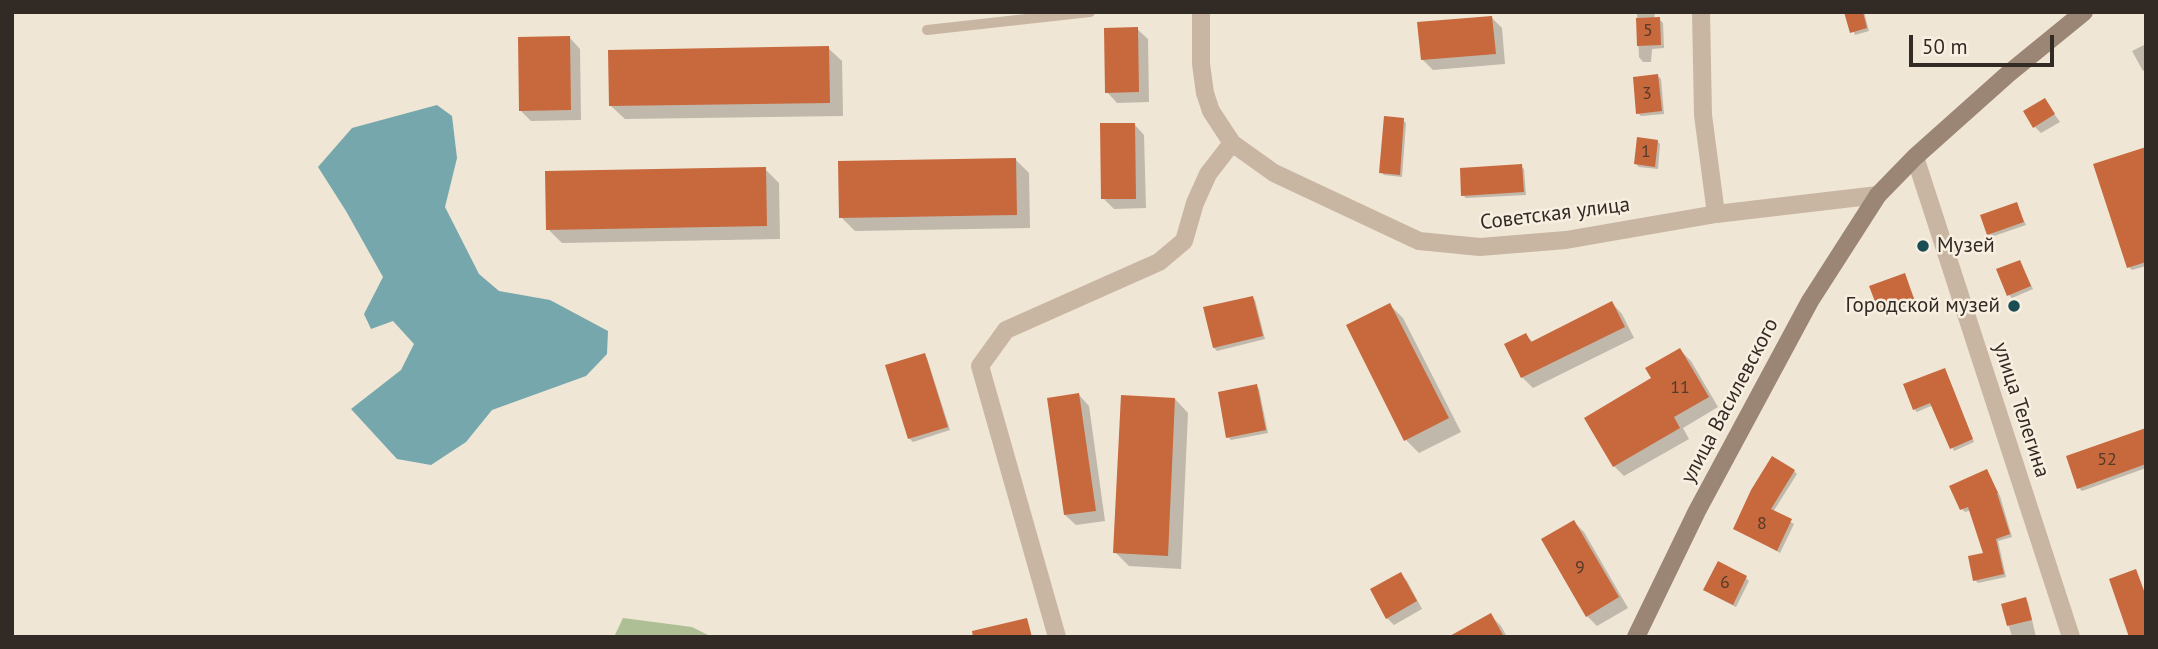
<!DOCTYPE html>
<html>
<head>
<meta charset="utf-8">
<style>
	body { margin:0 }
	#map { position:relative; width:2158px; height:649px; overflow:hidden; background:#f0e6d5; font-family:"PT Sans",sans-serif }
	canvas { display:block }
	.frame { position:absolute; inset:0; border:14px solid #322a24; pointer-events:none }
	.scale { position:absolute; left:1909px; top:35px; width:145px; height:32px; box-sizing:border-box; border:4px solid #322a24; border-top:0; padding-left:9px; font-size:21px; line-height:24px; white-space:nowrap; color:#322a24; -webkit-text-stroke:5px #f8efe1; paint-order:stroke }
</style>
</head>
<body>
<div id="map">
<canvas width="2158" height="649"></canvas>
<div class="frame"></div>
<div class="scale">50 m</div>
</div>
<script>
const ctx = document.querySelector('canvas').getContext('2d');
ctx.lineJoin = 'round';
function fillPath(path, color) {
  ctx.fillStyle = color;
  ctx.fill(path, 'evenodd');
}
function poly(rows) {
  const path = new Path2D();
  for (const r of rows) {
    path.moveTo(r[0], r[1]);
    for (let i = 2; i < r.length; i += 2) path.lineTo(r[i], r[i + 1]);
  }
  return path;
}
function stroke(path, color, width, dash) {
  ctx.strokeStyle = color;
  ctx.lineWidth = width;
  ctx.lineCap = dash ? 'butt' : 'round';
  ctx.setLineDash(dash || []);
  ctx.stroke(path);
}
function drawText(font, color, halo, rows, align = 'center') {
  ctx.font = font + ' "PT Sans",sans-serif';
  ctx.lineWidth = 5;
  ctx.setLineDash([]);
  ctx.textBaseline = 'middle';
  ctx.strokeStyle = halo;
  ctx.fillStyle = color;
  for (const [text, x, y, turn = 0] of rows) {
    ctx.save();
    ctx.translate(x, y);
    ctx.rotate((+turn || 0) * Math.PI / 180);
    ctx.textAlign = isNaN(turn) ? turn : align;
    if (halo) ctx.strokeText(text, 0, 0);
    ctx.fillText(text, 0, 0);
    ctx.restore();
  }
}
fillPath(poly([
	[623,618,692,627,712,637,614,637]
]), '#aebf96');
fillPath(poly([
	[437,105,452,116,457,158,445,207,479,274,499,291,550,300,608,331,607,354,586,376,492,410,466,442,431,465,397,459,351,409,401,370,414,344,393,321,371,329,364,314,383,277,346,211,318,167,352,128]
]), '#75a7ad');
fillPath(poly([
	[1637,12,1655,12,1654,19,1659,19,1663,23,1664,48,1652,49,1651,62,1643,62,1639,57],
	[1846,12,1864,12,1869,31,1855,35],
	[1492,18,1502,28,1505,64,1433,70,1422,59],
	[1137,29,1148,39,1149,102,1117,103,1107,92],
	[570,38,580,49,581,120,531,121,521,111],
	[2146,44,2146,69,2143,71,2132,51],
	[828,48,842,61,843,116,625,119,611,106],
	[1658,76,1661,79,1664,114,1641,116,1638,113],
	[2044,100,2060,122,2041,133,2034,126],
	[1403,120,1406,123,1402,177,1384,175,1381,172],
	[1134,124,1144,135,1146,208,1114,209,1103,198],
	[1657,141,1660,144,1658,169,1639,167,1636,164],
	[2146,150,2146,266,2132,270,2129,267],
	[1015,159,1029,173,1030,228,855,231,841,217],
	[1521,166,1524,169,1526,195,1466,198,1463,195],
	[765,169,779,183,780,239,562,243,548,229],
	[2016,204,2026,225,1991,237,1988,234],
	[2020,262,2033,289,2012,298,2009,295],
	[1904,275,1916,302,1884,314,1881,311],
	[1252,297,1255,300,1265,339,1217,351,1214,348],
	[1612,303,1622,314,1634,338,1533,388,1522,377,1525,335,1533,342],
	[1390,305,1403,318,1461,432,1419,453,1406,440],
	[1680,350,1691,361,1718,407,1683,428,1689,439,1624,476,1614,466,1654,379],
	[924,355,927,358,950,430,913,442,910,439,887,366],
	[1944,370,1974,442,1954,451,1933,405,1917,412,1914,409],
	[1256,386,1259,389,1268,433,1231,440,1228,437],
	[1079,395,1089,406,1105,521,1076,525,1065,515],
	[1175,399,1188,413,1181,569,1129,566,1115,552],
	[2146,430,2146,468,2082,491,2079,488],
	[1794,471,1797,474,1773,512,1794,524,1780,553,1735,528],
	[1987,471,2000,496,2012,537,1998,541,2006,577,1978,583,1975,580,1985,554,1971,510,1965,512,1962,509],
	[1574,522,1584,532,1628,608,1597,626,1587,616],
	[1401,574,1407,581,1422,609,1394,625,1387,618],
	[1746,578,1749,581,1736,607,1709,593],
	[2025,599,2028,602,2036,637,2012,637,2003,605],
	[1490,615,1501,626,1507,637,1460,637]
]), '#0003');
fillPath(poly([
	[1844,12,1863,12,1867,28,1850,33],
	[1492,16,1496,54,1421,60,1417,22],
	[1660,17,1661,45,1637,46,1636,18],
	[1138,27,1139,92,1105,93,1104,28],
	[570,36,571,110,519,111,518,37],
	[829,46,830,103,609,106,608,50],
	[1658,74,1662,111,1636,114,1633,77],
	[2045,98,2055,114,2033,128,2023,111],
	[1384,116,1404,118,1400,175,1379,173],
	[1100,123,1135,123,1136,199,1101,199],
	[1637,137,1658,140,1655,167,1634,164],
	[2146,147,2146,262,2127,268,2093,164],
	[1016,158,1017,215,839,218,838,161],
	[1522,164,1524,192,1461,196,1460,168],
	[766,167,767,226,546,230,545,171],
	[2017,202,2024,222,1987,235,1980,215],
	[2020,260,2031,286,2007,296,1996,269],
	[1905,273,1914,299,1879,312,1869,286],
	[1253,296,1263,336,1213,348,1203,307],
	[1612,301,1625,327,1521,378,1504,344,1526,333,1531,342],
	[1390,303,1449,418,1404,441,1346,325],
	[1680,348,1709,397,1674,417,1680,428,1613,467,1584,418,1651,378,1645,368],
	[925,353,948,427,908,439,885,365],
	[1945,368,1973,439,1950,449,1930,403,1913,410,1903,384],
	[1257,384,1266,430,1226,438,1218,392],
	[1079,393,1096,511,1064,515,1047,398],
	[1121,395,1175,398,1168,556,1113,553],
	[2146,428,2146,464,2077,489,2066,456],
	[1772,456,1795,470,1771,509,1792,519,1777,551,1733,529,1751,490],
	[1987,469,1998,493,1997,493,2010,534,1996,539,2004,574,1973,581,1968,556,1983,553,1968,507,1960,510,1949,486],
	[1574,520,1619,597,1586,617,1541,539],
	[1718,561,1747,576,1733,605,1703,590],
	[2136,569,2146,596,2146,637,2129,637,2109,579],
	[1401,572,1417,601,1386,619,1370,589],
	[2026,597,2032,620,2007,626,2001,604],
	[1491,613,1504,637,1448,637],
	[1027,618,1032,637,973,637,972,631]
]), '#c7683d');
stroke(poly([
	[927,30,1090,12]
]), '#c8b6a2', 10);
stroke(poly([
	[1701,12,1703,115,1716,214],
	[1057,637,980,366,1006,330,1159,262,1184,241,1195,203,1208,174,1232,143]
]), '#c8b6a2', 18);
stroke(poly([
	[1201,12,1201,64,1205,93,1211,111,1232,143,1274,173,1419,241,1480,247,1566,240,1716,214,1878,195],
	[1915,157,2071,637]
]), '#c8b6a2', 18);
stroke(poly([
	[1636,637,1697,511,1810,301,1878,195,1915,157,2008,74,2084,12]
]), '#9b8574', 18);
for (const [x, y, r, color] of [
	[1923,246,7,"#1a4c54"],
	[2014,306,7,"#1a4c54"]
]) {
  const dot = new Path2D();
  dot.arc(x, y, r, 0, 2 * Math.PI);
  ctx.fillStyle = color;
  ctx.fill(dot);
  stroke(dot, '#f8efe1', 2.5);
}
drawText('18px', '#573a2a', null, [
	["5",1648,31],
	["3",1647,94],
	["1",1646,152],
	["11",1680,388],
	["52",2107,460],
	["8",1762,524],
	["9",1580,568],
	["6",1725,583]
]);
drawText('21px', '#322a24', '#f8efe1', [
	["Советская улица",1555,214,-7],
	["улица Василевского",1730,401,-62],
	["улица Телегина",2021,410,72]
]);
drawText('21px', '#322a24', '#f8efe1', [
	["Музей",1937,246],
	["Городской музей",2000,306,"right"]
], 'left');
</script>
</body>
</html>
